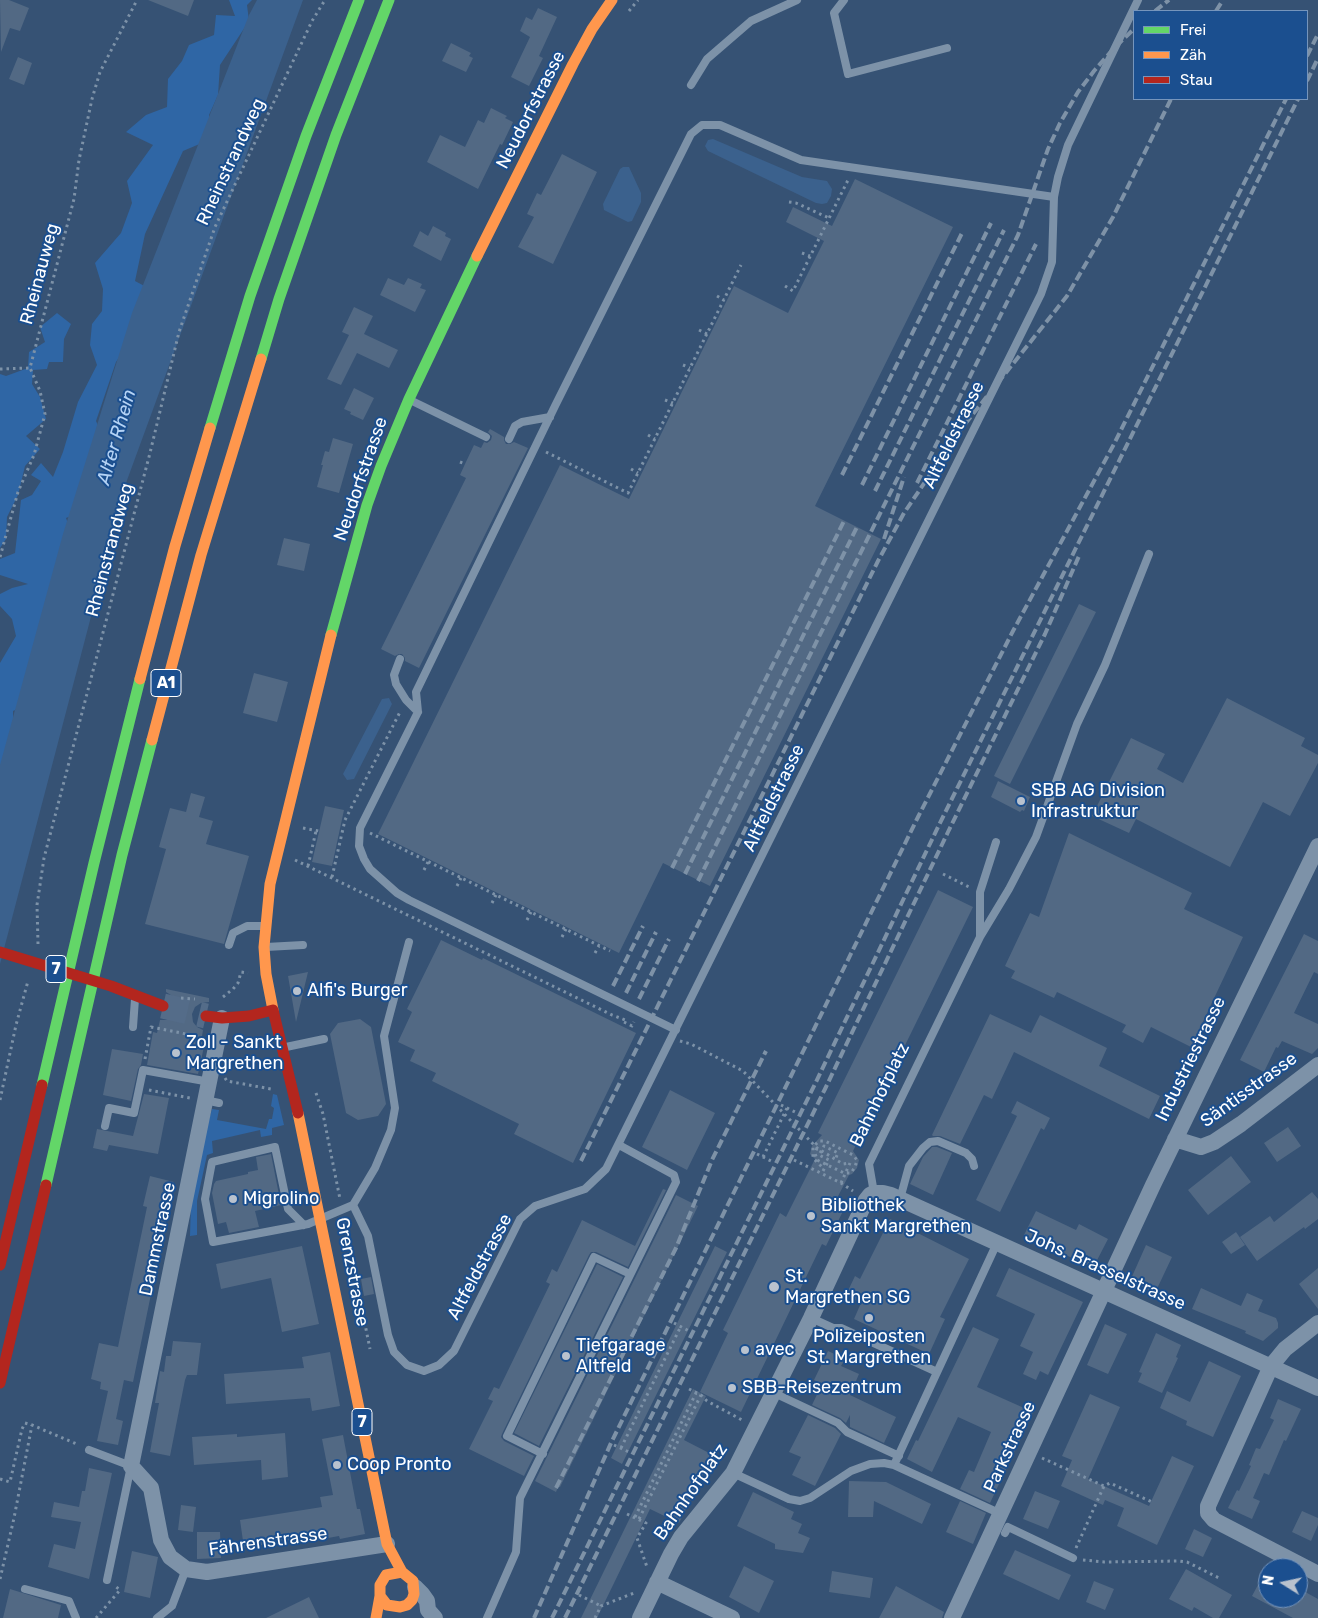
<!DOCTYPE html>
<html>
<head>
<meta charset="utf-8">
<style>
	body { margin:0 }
	#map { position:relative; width:1318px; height:1618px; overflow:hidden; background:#365274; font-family:Rubik,sans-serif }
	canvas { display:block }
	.legend { position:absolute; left:1133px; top:10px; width:175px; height:90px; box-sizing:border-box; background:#1b4f8f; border:1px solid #7695bc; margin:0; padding:6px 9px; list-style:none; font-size:15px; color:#fff }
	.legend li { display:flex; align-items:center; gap:10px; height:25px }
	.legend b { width:25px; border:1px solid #7695bc }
	.north { position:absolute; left:1258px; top:1558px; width:50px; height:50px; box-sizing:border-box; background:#1b4f8f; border:1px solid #7695bc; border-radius:50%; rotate:280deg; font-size:14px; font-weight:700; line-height:20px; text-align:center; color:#fff }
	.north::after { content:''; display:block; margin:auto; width:18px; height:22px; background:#b9c2ce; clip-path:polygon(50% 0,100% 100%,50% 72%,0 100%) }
</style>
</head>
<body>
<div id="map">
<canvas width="1318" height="1618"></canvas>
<ul class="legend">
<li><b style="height:6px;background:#63d668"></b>Frei</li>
<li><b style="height:6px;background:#ff974d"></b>Zäh</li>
<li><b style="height:6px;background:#b3261e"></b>Stau</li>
</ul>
<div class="north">N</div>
</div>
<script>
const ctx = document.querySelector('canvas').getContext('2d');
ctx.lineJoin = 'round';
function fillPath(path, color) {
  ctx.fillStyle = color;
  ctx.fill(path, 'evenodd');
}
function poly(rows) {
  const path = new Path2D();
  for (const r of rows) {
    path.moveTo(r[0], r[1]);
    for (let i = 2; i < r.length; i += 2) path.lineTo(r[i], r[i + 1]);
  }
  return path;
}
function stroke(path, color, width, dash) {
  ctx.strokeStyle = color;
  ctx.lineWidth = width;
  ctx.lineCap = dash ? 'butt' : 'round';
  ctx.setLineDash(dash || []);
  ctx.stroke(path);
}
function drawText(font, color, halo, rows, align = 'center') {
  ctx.font = font + ' Rubik,sans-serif';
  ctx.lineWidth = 4;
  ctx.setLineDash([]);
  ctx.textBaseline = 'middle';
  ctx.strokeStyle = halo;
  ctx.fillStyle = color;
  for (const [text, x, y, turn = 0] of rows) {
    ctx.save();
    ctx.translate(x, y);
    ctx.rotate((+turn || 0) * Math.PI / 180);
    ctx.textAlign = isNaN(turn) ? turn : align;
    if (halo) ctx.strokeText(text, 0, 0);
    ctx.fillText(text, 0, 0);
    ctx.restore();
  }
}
fillPath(poly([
	[229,0,252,0,247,5,249,21,220,65,218,95,209,115,209,140,183,151,145,234,135,281,152,290,131,340,116,362,96,421,104,439,90,508,66,518,73,538,37,700,13,711,13,731,0,799,0,663,16,636,12,619,0,606,0,594,12,588,28,584,0,575,0,559,15,553,21,500,32,495,41,481,31,475,41,463,53,477,63,452,78,402,97,365,90,345,92,324,102,311,103,289,95,263,121,233,132,203,127,181,153,145,126,132,146,115,167,107,168,79,182,61,189,45,214,35,216,15,235,16],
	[57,313,71,324,64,339,63,362,49,362,47,369,33,370,32,384,40,397,46,419,26,436,40,449,25,466,18,495,7,517,6,539,0,548,0,374,6,376,28,368,29,352,45,342,40,327],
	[273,1094,277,1095,284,1125,272,1128,272,1135,261,1137,260,1130,212,1141,213,1153,207,1155,197,1201,197,1235,190,1236,191,1201,204,1137,212,1109,219,1110,217,1120,266,1129,269,1119,272,1119,274,1108,271,1106]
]), '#2f66a5');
fillPath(poly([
	[257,0,303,0,126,483,0,964,0,765,63,534,132,313,249,15],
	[713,139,802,177,827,181,832,189,831,196,827,203,822,204,816,203,708,151,705,146,708,140],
	[623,167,629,167,641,193,641,202,632,221,628,222,604,210,603,204,620,169],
	[389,698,392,704,354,779,347,780,343,774,382,699]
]), '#3b618d');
fillPath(poly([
	[0,0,9,0,29,8,20,31,10,28,1,52],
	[148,0,194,0,188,16],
	[538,8,557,17,539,56,543,58,529,86,511,77,530,37,520,31,526,17,532,20],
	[451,43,471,53,469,56,473,58,466,72,442,61],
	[18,57,32,63,24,85,9,79],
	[491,108,507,116,505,118,513,122,502,145,500,144,478,189,427,162,440,135,465,147,478,120,484,123],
	[562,154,597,172,553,264,518,247,534,217,527,214,537,193,541,195],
	[855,179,953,227,815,506,881,539,710,886,663,863,619,953,378,834,560,465,629,499,734,286,788,313,824,241,786,222,793,207,832,226],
	[433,226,446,233,445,236,451,239,441,261,413,246,420,231,428,236],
	[388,278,404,285,408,278,422,284,420,288,426,290,415,312,380,295],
	[354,307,373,316,364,334,398,350,389,368,357,353,341,385,327,379,349,335,342,332],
	[354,388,374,398,363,420,350,414,351,412,344,409],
	[490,429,504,437,504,440,506,444,510,444,514,442,528,448,419,668,405,661,405,658,402,654,399,654,395,656,381,649,466,478,460,475,465,464,474,445,481,448,484,442,487,443,491,440,492,436,488,432],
	[333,438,353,444,339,493,317,487,323,465,321,465,325,451,329,452],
	[284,538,310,544,304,571,277,565],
	[1079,604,1096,612,1010,784,994,776],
	[254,673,288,682,277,722,243,713],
	[1227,698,1305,738,1301,746,1318,755,1318,763,1290,816,1263,802,1230,867,1136,819,1129,833,1092,816,1131,738,1165,754,1157,769,1183,783],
	[998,781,1030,797,1024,811,1022,810,1020,812,991,797],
	[191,793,205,797,199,817,213,821,206,844,249,856,224,944,145,924,166,849,159,847,170,808,186,812],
	[325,806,344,810,332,866,312,862],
	[1069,833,1192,893,1184,909,1243,937,1191,1047,1151,1027,1143,1043,1122,1032,1126,1025,1057,992,1054,998,1011,978,1015,971,1005,966,1030,913,1039,917],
	[938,890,973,907,853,1151,859,1160,857,1168,852,1174,849,1175,834,1204,844,1209,826,1246,822,1244,741,1412,700,1392,728,1333,723,1330,780,1213,786,1217,815,1159,810,1154,812,1146,822,1135,818,1133],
	[1304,934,1318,941,1318,974,1314,972,1294,1013,1318,1024,1318,1048,1312,1054,1282,1041,1278,1048,1276,1047,1264,1072,1240,1060],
	[441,940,482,960,483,958,636,1033,573,1163,514,1134,519,1124,432,1081,436,1073,410,1061,415,1050,398,1042,412,1012,407,1009],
	[308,972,296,1022,288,976],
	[166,989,209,998,209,1002,201,1003,195,1007,192,1014,193,1022,197,1027,203,1030,201,1042,205,1042,198,1074,147,1065,153,1032,157,1033,160,1020,166,1020,172,1017,177,1011,177,1003,174,997,166,992],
	[990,1014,1031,1033,1040,1015,1107,1048,1099,1066,1160,1096,1149,1119,1014,1052,992,1099,984,1095,960,1144,940,1136,933,1136,932,1135],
	[360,1019,371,1027,386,1104,378,1116,358,1120,346,1113,330,1034,338,1023],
	[112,1049,143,1054,141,1065,138,1069,131,1101,103,1095],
	[670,1090,715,1113,687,1170,642,1147],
	[144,1094,169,1098,158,1154,109,1145,107,1151,93,1148,97,1129,133,1136],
	[1017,1101,1050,1118,1044,1130,1041,1128,1000,1212,976,1200,1017,1116,1011,1113],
	[1288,1127,1301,1146,1277,1162,1264,1143],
	[932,1147,937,1147,952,1153,933,1195,910,1184,923,1157],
	[271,1154,281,1205,255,1211,259,1227,229,1233,226,1222,218,1224,212,1193,214,1184,216,1181,248,1174,248,1172,258,1170,256,1157],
	[1231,1156,1251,1182,1208,1215,1188,1190],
	[150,1176,174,1182,133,1382,124,1380,116,1419,123,1421,118,1445,97,1441,108,1391,100,1389,101,1382,91,1379,99,1343,118,1347,147,1207,143,1206],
	[663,1189,666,1190,628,1267,596,1252,591,1252,589,1255,502,1434,501,1437,504,1441,534,1456,524,1476,469,1449,493,1401,488,1399,494,1387,499,1389,550,1284,546,1282,552,1269,557,1272,582,1220,635,1246],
	[1312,1192,1318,1199,1318,1219,1305,1229,1304,1227,1257,1261,1240,1237,1270,1216,1274,1222],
	[676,1195,698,1206,560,1487,558,1487,556,1492,535,1481],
	[1036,1211,1076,1230,1079,1224,1108,1239,1093,1268,1024,1235],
	[890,1219,969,1259,940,1317,945,1319,929,1354,854,1319,861,1303,846,1295,855,1276,860,1279],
	[1236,1232,1245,1245,1231,1254,1222,1242],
	[1146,1245,1172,1257,1155,1293,1130,1281],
	[302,1246,319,1324,282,1332,271,1278,221,1289,216,1264],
	[715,1246,727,1252,622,1464,611,1458],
	[597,1264,623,1277,539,1446,514,1433],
	[1009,1268,1083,1302,1048,1375,1040,1371,1036,1380,1023,1374,1033,1352,1020,1346,1035,1314,996,1296],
	[1318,1268,1318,1309,1299,1284],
	[371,1277,374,1294,364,1296,361,1279],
	[1201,1288,1241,1306,1247,1293,1263,1300,1258,1311,1276,1318,1278,1323,1278,1328,1263,1341,1245,1333,1246,1331,1192,1309],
	[1105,1324,1127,1334,1108,1374,1087,1365],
	[973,1327,999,1339,977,1387,1033,1412,990,1503,960,1489,969,1470,974,1472,991,1432,958,1417,932,1472,907,1459,916,1440,918,1441],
	[1156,1333,1181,1345,1176,1357,1178,1358,1162,1393,1138,1382,1142,1373,1139,1372],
	[173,1341,201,1343,197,1375,187,1375,185,1380,170,1456,150,1452,159,1403,155,1403,160,1371,164,1372,166,1356,171,1356],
	[828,1351,845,1359,841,1366,859,1374,850,1395,896,1417,884,1443,850,1427,850,1415,846,1423,840,1418,812,1405,822,1384,814,1380],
	[330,1352,340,1406,312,1411,310,1398,226,1404,224,1374,304,1368,302,1357],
	[1209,1361,1241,1376,1213,1437,1186,1425,1187,1421,1160,1408,1167,1391,1190,1402],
	[693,1389,706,1396,684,1440,713,1455,679,1523,650,1509,597,1618,581,1618],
	[1090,1394,1120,1407,1088,1479,1149,1506,1172,1456,1194,1466,1157,1545,1117,1526,1124,1508,1105,1500,1103,1505,1061,1486,1072,1460,1062,1456],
	[1278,1399,1301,1409,1286,1441,1284,1440,1269,1475,1264,1473,1253,1498,1260,1501,1252,1519,1228,1508,1237,1490,1239,1491,1251,1466,1249,1465,1256,1448,1260,1449,1274,1420,1270,1418],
	[808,1415,835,1428,841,1434,815,1486,792,1475,801,1457,789,1452],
	[285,1433,288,1477,262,1480,261,1460,194,1465,192,1437,237,1434,237,1437],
	[343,1435,357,1509,360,1509,365,1534,340,1539,339,1536,328,1538,327,1534,244,1548,240,1520,322,1507,320,1497,333,1495,322,1439],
	[89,1468,112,1473,89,1579,48,1567,54,1544,75,1549,81,1522,51,1517,54,1502,79,1507,82,1491,85,1491],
	[849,1481,886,1482,931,1504,922,1524,874,1501,873,1517,848,1517],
	[1035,1491,1060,1501,1048,1529,1023,1519],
	[753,1492,794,1512,791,1519,802,1524,798,1533,810,1538,803,1553,775,1549,775,1544,737,1526],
	[960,1501,986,1513,973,1544,946,1532],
	[181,1505,196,1507,193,1532,178,1530],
	[1302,1511,1318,1518,1318,1525,1311,1541,1292,1532],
	[1194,1529,1212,1538,1203,1557,1185,1549],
	[197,1532,220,1532,221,1558,197,1559],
	[1015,1550,1071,1575,1059,1600,1003,1574],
	[132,1551,158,1557,150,1598,124,1592],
	[744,1566,774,1581,759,1613,729,1597],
	[1268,1566,1268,1598,1298,1598,1298,1588,1318,1599,1318,1618,1293,1618,1252,1596],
	[1186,1569,1232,1595,1219,1618,1213,1618,1194,1607,1192,1611,1169,1599],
	[832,1571,873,1578,870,1598,829,1592],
	[1094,1581,1114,1589,1105,1610,1086,1602],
	[896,1586,944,1612,942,1618,879,1618],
	[10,1589,61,1605,58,1618,3,1618],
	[309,1597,319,1618,266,1618]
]), '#526984');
stroke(poly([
	[163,1006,206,1016]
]), '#546c89', 25, [25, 12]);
stroke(poly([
	[629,11,638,0],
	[789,202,796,203,829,218],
	[802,253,810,256],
	[785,286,793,291,849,178],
	[717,296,724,300],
	[699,330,707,334],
	[683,365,690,368],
	[0,369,30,368],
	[665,400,673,403],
	[648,435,655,439],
	[546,452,628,493,741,265],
	[460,462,465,464],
	[631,469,638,473],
	[0,557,18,492,34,455,45,414,40,391,30,368,74,199,79,160,92,99,100,72,137,0],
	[303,828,319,831],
	[370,833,610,951],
	[295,860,612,1015,628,1021],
	[308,866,316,831],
	[424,870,428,862],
	[943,874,971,888],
	[332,877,345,820,401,710],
	[457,886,461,878],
	[492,903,496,895],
	[527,920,531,912],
	[562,937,566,929],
	[38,944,37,905,44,858,150,453,179,332,215,227,312,21,325,0],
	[595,953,599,946],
	[223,997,233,989,238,983,241,972,248,973],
	[181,998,195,999],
	[624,1022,632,1026,634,1022],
	[680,1041,691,1044,743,1071,817,1148,843,1164,850,1163],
	[145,1059,151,1027,201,1037],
	[225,1078,227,1081,271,1089],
	[149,1090,190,1098],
	[316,1093,323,1114,340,1199],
	[0,1100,16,1025,28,981],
	[781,1105,797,1113],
	[817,1148,815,1153,817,1160,844,1173,851,1173,855,1167,857,1160,853,1155,825,1141,819,1141,813,1147,813,1158,824,1169],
	[757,1154,773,1162],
	[763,1157,787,1108],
	[794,1160,841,1183,853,1191],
	[823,1171,829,1160,819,1155,824,1146,838,1153,835,1160],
	[841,1183,850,1163],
	[344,1220,370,1349],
	[674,1323,689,1331],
	[689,1389,701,1395,707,1401,742,1420],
	[614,1445,629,1452],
	[621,1448,681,1326],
	[1042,1458,1104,1486,1110,1483,1152,1502],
	[0,1479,10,1482,22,1429,25,1423,32,1425,79,1445],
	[627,1514,646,1523,637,1538,647,1567],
	[635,1517,696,1393],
	[639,1519,701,1395],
	[1076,1548,1104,1486],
	[1083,1560,1104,1562,1179,1561,1187,1562,1219,1578],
	[0,1579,14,1518,32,1425],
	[579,1595,601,1606],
	[96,1618,120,1590,115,1586],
	[595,1618,601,1606,634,1593,635,1591]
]), '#7d92a8', 3, [2.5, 4]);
stroke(poly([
	[844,0,834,13,848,74,947,48],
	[691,85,707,59,751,21,797,0],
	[410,400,486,437],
	[509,439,515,426,522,422,550,417],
	[400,659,394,675,396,684,406,700,418,712],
	[980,937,1009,889,1036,837,1077,724,1105,665,1149,554],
	[229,945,233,933,247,926,264,926],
	[266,947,303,945],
	[133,1027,135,999],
	[676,1030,409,900,397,893,370,869,364,859,359,846,360,828,418,712,416,692,555,406,691,134,702,125,720,125,801,160,1054,197],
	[286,1047,324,1039],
	[205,1100,219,1103],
	[105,1126,109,1108,134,1113,143,1070,210,1082],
	[874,1193,869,1164,980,937,980,892,996,842],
	[900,1199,909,1166,923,1148,930,1142,938,1141,966,1153,972,1159,974,1166],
	[353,1205,368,1236,388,1335,394,1352,407,1365,424,1371,439,1365,454,1351,520,1219,535,1206,585,1189,606,1169,1041,294,1052,262,1054,197,1058,177,1068,145,1138,0],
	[304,1225,288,1209,275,1147,212,1162,205,1199,213,1242,308,1224,353,1205,375,1168,391,1130,395,1108,384,1036,409,942],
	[811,1318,833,1328,841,1328,937,1372],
	[774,1393,838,1423,847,1432,899,1456],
	[89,1450,131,1466,107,1580],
	[543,1454,507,1436,594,1257,630,1274],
	[894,1465,997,1243],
	[733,1473,789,1499,800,1501,810,1498,851,1471,870,1464,884,1463,894,1465,1001,1514],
	[1005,1533,1008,1527,1073,1558],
	[25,1589,69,1601,76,1618],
	[157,1618,172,1606,186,1569],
	[487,1618,516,1552,520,1498,676,1182,674,1175,619,1145]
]), '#7d92a8', 8);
stroke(poly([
	[222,1018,131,1466,151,1488,161,1540,170,1557,186,1569,207,1572,387,1544],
	[1175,1139,1201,1147,1214,1142,1241,1124,1318,1065],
	[1318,1323,1285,1349,1271,1366,1208,1506,1208,1513,1214,1520,1318,1574],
	[657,1582,732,1618],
	[415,1587,422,1594,427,1601,428,1610,435,1618],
	[640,1618,671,1554,681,1537,733,1473,811,1318,866,1200,870,1195,874,1193,883,1193,891,1195,1318,1388],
	[952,1618,1153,1185,1318,846]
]), '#7d92a8', 16);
stroke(poly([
	[261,359,279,299,336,135,389,0],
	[210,428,250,296,306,136,359,0],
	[331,635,367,505,381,466,409,399,477,256],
	[42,1085,94,863,140,679],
	[46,1185,122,855,152,740]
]), '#63d668', 11);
stroke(poly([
	[477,256,573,64,592,29,612,0],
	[140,679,175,546,210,428],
	[152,740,201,555,261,359],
	[273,1010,266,974,264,947,270,884,331,635],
	[298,1113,387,1544,402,1572],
	[376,1618,380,1596,380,1585,386,1575,402,1572,413,1581,414,1594,412,1600,407,1605,400,1607,387,1605,380,1596]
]), '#ff974d', 11);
stroke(poly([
	[0,952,111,986,163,1006],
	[206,1016,222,1018,249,1016,273,1010,298,1113],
	[0,1265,42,1085],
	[0,1383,46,1185]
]), '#b3261e', 11);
stroke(poly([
	[1155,11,1169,0],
	[1216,11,1223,0],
	[1307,56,1318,34],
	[1307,81,1318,58],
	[842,475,962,233],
	[917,483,1036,244],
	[862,485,991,223],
	[875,491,1004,230],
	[884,539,904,477],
	[672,868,844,521],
	[685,874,857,527],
	[698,881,1018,235,1048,149,1060,123,1078,92,1094,71,1116,46,1134,29],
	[613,986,643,926],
	[626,993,656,932],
	[639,999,669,939],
	[581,1161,878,561,904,513,961,429,1067,296,1113,217,1171,99],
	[556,1488,676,1248,712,1160,766,1051],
	[534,1618,611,1443,918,817,1013,631,1114,444,1286,99],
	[552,1618,815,1084,938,827,1298,99],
	[565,1618,825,1089,948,832,1045,634,1079,556]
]), '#7e92a7', 4, [9, 4]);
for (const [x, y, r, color] of [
	[1021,801,5,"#b9c2ce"],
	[297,991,5,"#b9c2ce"],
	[176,1053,5,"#b9c2ce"],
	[233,1199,5,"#b9c2ce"],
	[811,1216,5,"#b9c2ce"],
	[774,1287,6,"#b9c2ce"],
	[869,1318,5,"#b9c2ce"],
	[745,1350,5,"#b9c2ce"],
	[566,1356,5,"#b9c2ce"],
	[732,1388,5,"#b9c2ce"],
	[337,1465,5,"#b9c2ce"]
]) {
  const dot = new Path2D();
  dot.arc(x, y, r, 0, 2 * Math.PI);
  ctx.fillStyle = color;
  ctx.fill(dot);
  stroke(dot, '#1b4f8f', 2);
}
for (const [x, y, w] of [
	[166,683,30],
	[56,969,20],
	[362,1422,20]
]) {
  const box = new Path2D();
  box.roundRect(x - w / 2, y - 13.5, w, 27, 4);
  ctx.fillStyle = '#1b4f8f';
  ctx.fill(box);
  stroke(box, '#fff', 1);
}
drawText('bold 16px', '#fff', null, [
	["A1",166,683],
	["7",56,969],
	["7",362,1422]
]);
drawText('18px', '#fff', '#1b4f8f', [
	["Neudorfstrasse",531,110,-63],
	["Rheinstrandweg",231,162,-65],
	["Rheinauweg",40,274,-75],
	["Altfeldstrasse",954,435,-64],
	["Neudorfstrasse",361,479,-71],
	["Rheinstrandweg",110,550,-75],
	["Altfeldstrasse",774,798,-64],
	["Industriestrasse",1191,1059,-64],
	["Säntisstrasse",1249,1090,-36],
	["Bahnhofplatz",880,1095,-64],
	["Dammstrasse",158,1239,-78],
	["Altfeldstrasse",480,1267,-62],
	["Johs. Brasselstrasse",1105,1270,24],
	["Grenzstrasse",352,1272,79],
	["Parkstrasse",1010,1447,-65],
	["Bahnhofplatz",691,1492,-55],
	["Fährenstrasse",268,1542,-8]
]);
drawText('18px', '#fff', '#1b4f8f', [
	["SBB AG Division",1031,791],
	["Infrastruktur",1031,812],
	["Alfi's Burger",307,991],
	["Zoll - Sankt",186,1043],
	["Margrethen",186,1064],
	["Migrolino",243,1199],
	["Bibliothek",821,1206],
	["Sankt Margrethen",821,1227],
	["St.",785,1277],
	["Margrethen SG",785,1298],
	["Polizeiposten",869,1337,"center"],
	["St. Margrethen",869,1358,"center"],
	["Tiefgarage",576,1346],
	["Altfeld",576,1367],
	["avec",755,1350],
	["SBB-Reisezentrum",742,1388],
	["Coop Pronto",347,1465]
], 'left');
drawText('italic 19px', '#b5d3f5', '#1b4f8f', [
	["Alter Rhein",117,437,-74]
]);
</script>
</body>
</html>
